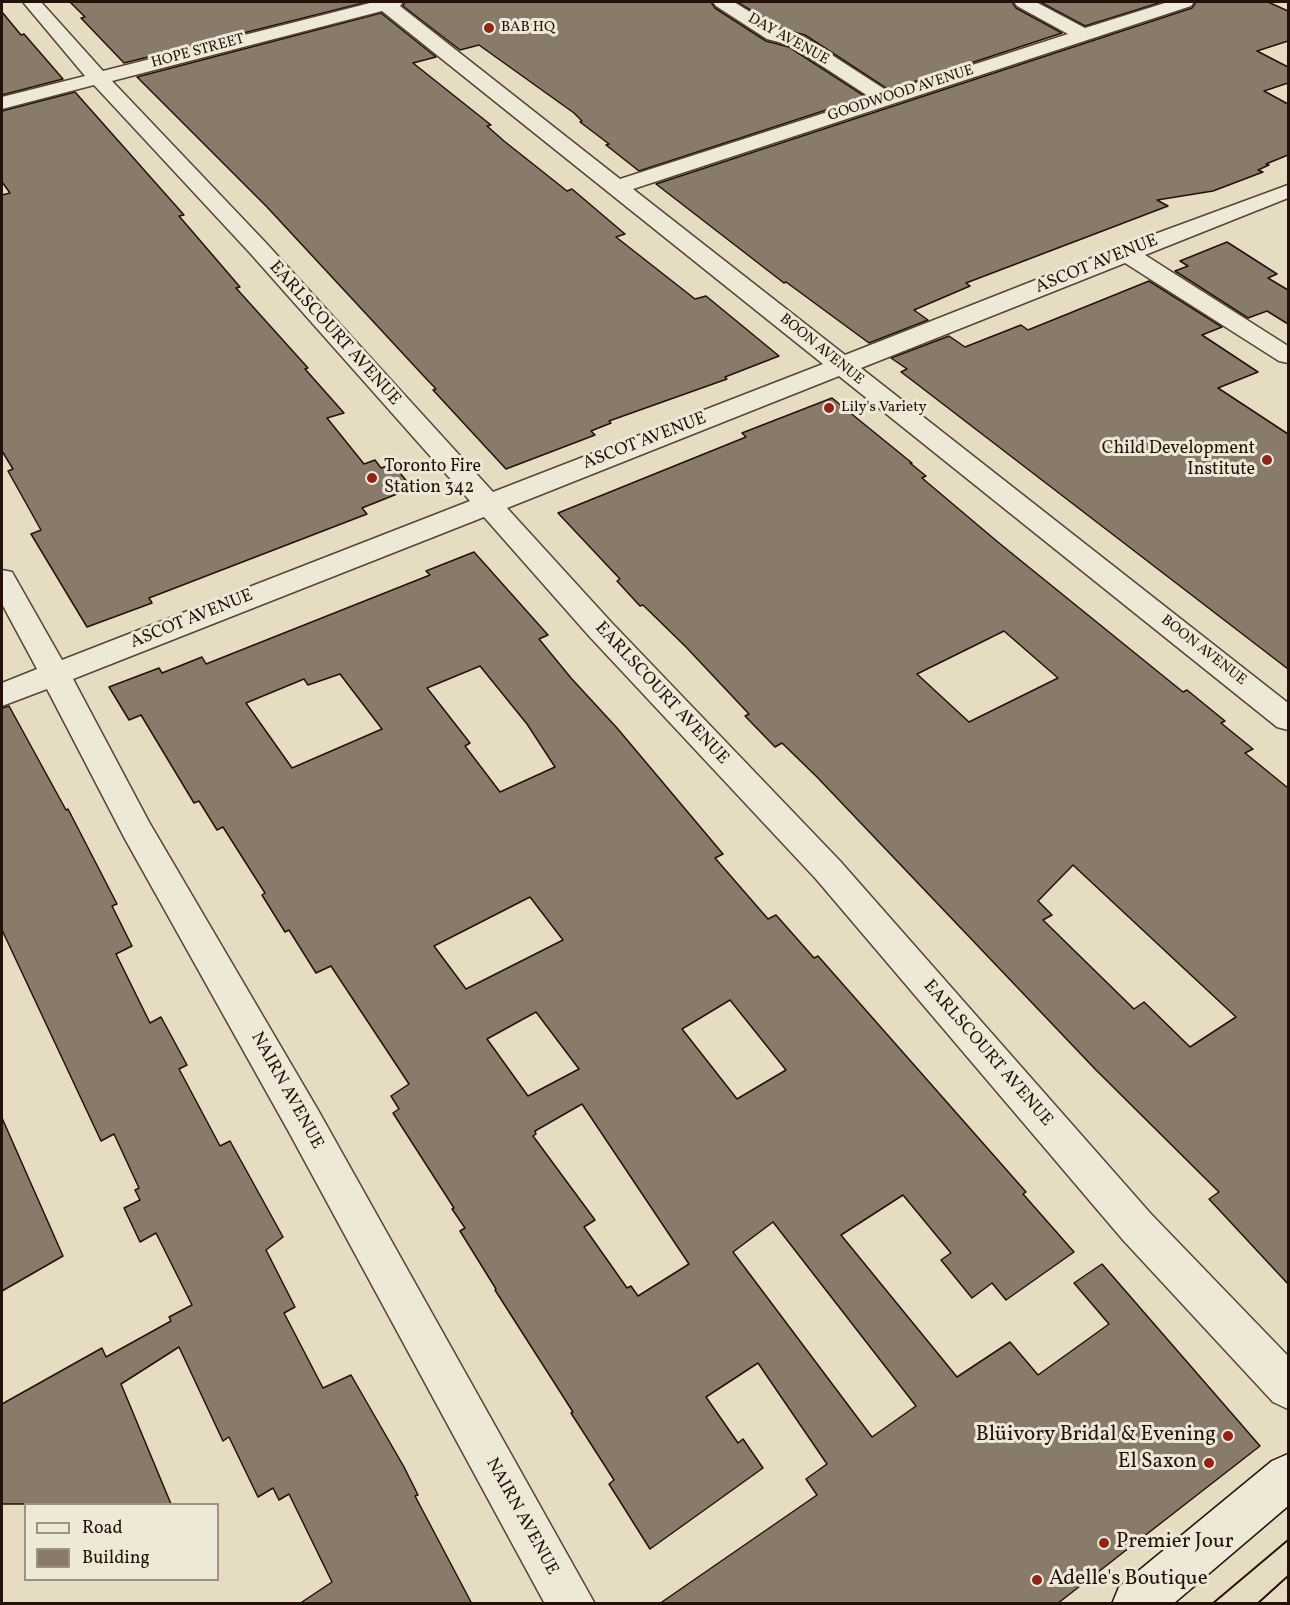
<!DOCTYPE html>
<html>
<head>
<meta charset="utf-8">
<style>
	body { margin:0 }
	#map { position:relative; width:1290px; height:1605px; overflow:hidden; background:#e5dcc2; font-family:Vollkorn,serif }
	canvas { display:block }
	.frame { position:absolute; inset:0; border:3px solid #24110a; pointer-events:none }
	.legend { position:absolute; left:24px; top:1503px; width:195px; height:78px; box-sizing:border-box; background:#eee8d7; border:2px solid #9d9285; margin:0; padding:8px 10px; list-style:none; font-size:18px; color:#24110a }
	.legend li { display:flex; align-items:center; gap:12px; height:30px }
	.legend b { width:30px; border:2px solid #9d9285 }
</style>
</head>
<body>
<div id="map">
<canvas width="1290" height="1605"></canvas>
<div class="frame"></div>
<ul class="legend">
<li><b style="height:8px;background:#eee8d7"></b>Road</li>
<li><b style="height:16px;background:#887b6a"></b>Building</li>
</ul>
</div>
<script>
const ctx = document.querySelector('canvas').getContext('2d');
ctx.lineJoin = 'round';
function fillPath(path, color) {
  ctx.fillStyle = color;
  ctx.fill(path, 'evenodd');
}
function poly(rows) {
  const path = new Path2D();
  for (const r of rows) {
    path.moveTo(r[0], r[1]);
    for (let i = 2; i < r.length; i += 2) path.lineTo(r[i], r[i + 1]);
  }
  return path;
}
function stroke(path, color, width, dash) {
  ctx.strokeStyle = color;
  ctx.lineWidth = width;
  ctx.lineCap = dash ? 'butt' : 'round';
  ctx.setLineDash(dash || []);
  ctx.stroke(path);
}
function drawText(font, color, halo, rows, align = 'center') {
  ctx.font = font + ' Vollkorn,serif';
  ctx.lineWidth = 6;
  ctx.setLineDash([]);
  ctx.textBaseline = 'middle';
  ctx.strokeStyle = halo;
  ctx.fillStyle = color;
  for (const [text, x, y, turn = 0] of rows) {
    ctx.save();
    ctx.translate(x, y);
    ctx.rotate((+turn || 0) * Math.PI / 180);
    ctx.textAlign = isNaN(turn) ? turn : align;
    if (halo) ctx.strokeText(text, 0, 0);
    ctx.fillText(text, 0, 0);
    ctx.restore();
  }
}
const building = poly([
	[70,2,367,2,124,63,81,18,85,17,70,2],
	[405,2,711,2,715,8,766,41,789,47,866,97,639,171,606,145,609,144,580,122,582,121,574,113,479,45,460,50,403,6,405,2],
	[737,2,1012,2,1016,8,1062,33,889,90,805,35,782,29,737,2],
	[1040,2,1162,2,1085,26,1040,2],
	[1196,2,1268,2,1288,11,1288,41,1257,51,1288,67,1288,83,1264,91,1288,104,1288,155,1266,164,1269,165,1258,170,1263,172,1213,191,1157,200,1168,206,966,283,970,286,914,310,928,320,869,343,786,282,784,283,656,184,1192,8,1196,2],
	[2,12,21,35,24,34,63,79,2,95,2,12],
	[381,13,436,57,413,63,491,125,487,126,504,141,567,191,572,189,625,234,616,237,695,299,706,296,779,356,725,377,727,379,609,421,611,423,591,431,595,435,506,469,433,390,436,389,420,372,267,207,137,77,381,13],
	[75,92,184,215,179,216,240,287,236,288,308,368,305,369,344,413,327,418,364,464,375,460,381,468,393,464,412,488,362,508,367,514,149,598,152,603,87,627,31,534,41,530,8,471,13,469,2,451,2,195,10,193,2,182,2,111,75,92],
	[1227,242,1277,274,1268,278,1288,290,1288,324,1267,311,1248,318,1175,271,1188,266,1180,261,1227,242],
	[1149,281,1222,327,1202,335,1258,372,1218,388,1288,434,1288,669,913,381,901,372,907,369,891,358,949,336,965,347,1021,325,1028,330,1149,281],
	[832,398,912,463,910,463,926,476,922,478,999,543,1183,692,1187,690,1225,721,1221,723,1253,749,1245,753,1288,788,1288,1284,1209,1199,1219,1192,1096,1070,817,777,782,743,775,747,745,716,749,714,686,647,643,605,640,606,617,581,620,579,558,513,746,437,742,433,832,398],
	[1004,631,1058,678,969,722,917,674,1004,631],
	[1073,865,1236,1017,1190,1047,1144,1002,1134,1009,1043,920,1052,915,1038,901,1073,865],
	[474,552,548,635,539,639,571,678,617,728,723,854,715,858,768,919,776,915,814,958,818,956,1026,1192,1023,1194,1074,1252,1006,1300,992,1283,972,1298,941,1260,951,1253,903,1195,841,1235,957,1377,1010,1342,1038,1375,1109,1324,1074,1283,1102,1264,1260,1446,1057,1604,659,1604,817,1495,806,1479,827,1464,758,1363,706,1397,738,1443,743,1439,763,1468,650,1549,609,1484,614,1480,571,1413,573,1412,495,1290,496,1289,460,1231,465,1228,452,1209,454,1208,393,1113,399,1109,391,1096,409,1084,331,966,316,973,289,930,285,932,262,895,265,893,223,827,217,830,199,801,194,803,141,715,129,720,109,687,159,668,162,673,202,657,206,664,430,575,426,571,474,552],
	[480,666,527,724,555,767,500,792,465,746,470,743,427,688,480,666],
	[340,674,382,729,292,768,246,703,304,679,308,685,340,674],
	[530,897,563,940,466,989,434,946,530,897],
	[730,1000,786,1070,737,1099,682,1029,730,1000],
	[536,1012,579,1069,528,1096,487,1039,536,1012],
	[582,1104,689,1264,638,1296,631,1286,627,1288,584,1227,595,1220,533,1136,536,1134,535,1131,582,1104],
	[773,1222,916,1406,872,1437,733,1252,773,1222],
	[9,706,66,810,68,809,117,904,112,906,132,946,116,954,150,1023,161,1017,187,1065,179,1069,220,1146,230,1141,283,1237,266,1250,295,1307,284,1313,323,1388,351,1375,404,1467,418,1495,415,1496,472,1604,299,1604,332,1582,289,1494,279,1500,273,1488,258,1497,229,1437,223,1441,179,1347,121,1384,171,1504,2,1504,2,1404,102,1348,106,1357,171,1321,169,1317,192,1305,156,1233,140,1242,124,1208,140,1200,135,1190,139,1188,114,1134,101,1141,2,930,2,708,9,706],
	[2,1118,63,1256,2,1291,2,1118]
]);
fillPath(building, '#887b6a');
stroke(building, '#24110a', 1.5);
const minor = poly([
	[23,2,41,2,103,71,374,2,403,2,400,6,620,179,871,98,790,45,767,39,716,6,713,2,734,2,781,31,804,37,889,92,1068,34,1017,6,1014,2,1036,2,1085,28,1168,2,1194,2,1191,6,633,189,845,355,1117,248,1288,185,1288,198,1145,255,1288,346,1288,363,1279,361,1125,263,861,368,1288,703,1288,730,1277,727,839,376,507,508,611,622,840,861,1151,1214,1288,1356,1288,1409,1273,1402,1123,1240,816,879,589,636,484,517,73,679,149,822,318,1110,595,1604,545,1604,290,1134,125,839,47,689,2,706,2,683,37,669,2,604,2,570,12,572,62,660,470,501,250,253,94,85,2,109,2,97,85,76,23,2],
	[382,11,823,364,493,492,266,243,112,81,382,11]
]);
const secondary = poly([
	[1288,1454,1288,1506,1173,1604,1112,1604,1119,1587,1272,1461,1288,1454]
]);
stroke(minor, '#544438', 3);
stroke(secondary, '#24110a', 3);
fillPath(minor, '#eee8d7');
fillPath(secondary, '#eee8d7');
stroke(poly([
	[1212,1604,1288,1540],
	[1257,1604,1288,1576]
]), '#24110a', 2);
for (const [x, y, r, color] of [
	[489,28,6,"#8f2418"],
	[829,408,6,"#8f2418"],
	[1267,460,6,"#8f2418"],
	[372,478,6,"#8f2418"],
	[1228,1436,6,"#8f2418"],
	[1209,1463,6,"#8f2418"],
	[1104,1543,6,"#8f2418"],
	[1037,1580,6,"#8f2418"]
]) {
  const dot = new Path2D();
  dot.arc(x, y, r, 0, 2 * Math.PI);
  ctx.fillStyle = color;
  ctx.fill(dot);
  stroke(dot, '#eee8d7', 2);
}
drawText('15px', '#24110a', '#eee8d7', [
	["BAB HQ",501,28],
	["Lily's Variety",841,408]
], 'left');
drawText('15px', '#24110a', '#eee8d7', [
	["DAY AVENUE",788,40,29],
	["HOPE STREET",198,52,-15],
	["GOODWOOD AVENUE",901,94,-18],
	["BOON AVENUE",821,350,39],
	["BOON AVENUE",1203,651,38]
]);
drawText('18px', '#24110a', '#eee8d7', [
	["ASCOT AVENUE",1097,265,-22],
	["EARLSCOURT AVENUE",334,334,48],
	["ASCOT AVENUE",645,442,-21],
	["ASCOT AVENUE",192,620,-22],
	["EARLSCOURT AVENUE",661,694,47],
	["EARLSCOURT AVENUE",987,1054,49],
	["NAIRN AVENUE",286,1091,61],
	["NAIRN AVENUE",521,1517,61]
]);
drawText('18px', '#24110a', '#eee8d7', [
	["Child Development",1255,450],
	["Institute",1255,471],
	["Toronto Fire",384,468,"left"],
	["Station 342",384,489,"left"]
], 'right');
drawText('21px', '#24110a', '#eee8d7', [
	["Blüivory Bridal & Evening",1216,1436],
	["El Saxon",1197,1463],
	["Premier Jour",1116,1543,"left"],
	["Adelle's Boutique",1049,1580,"left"]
], 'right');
</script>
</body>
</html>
